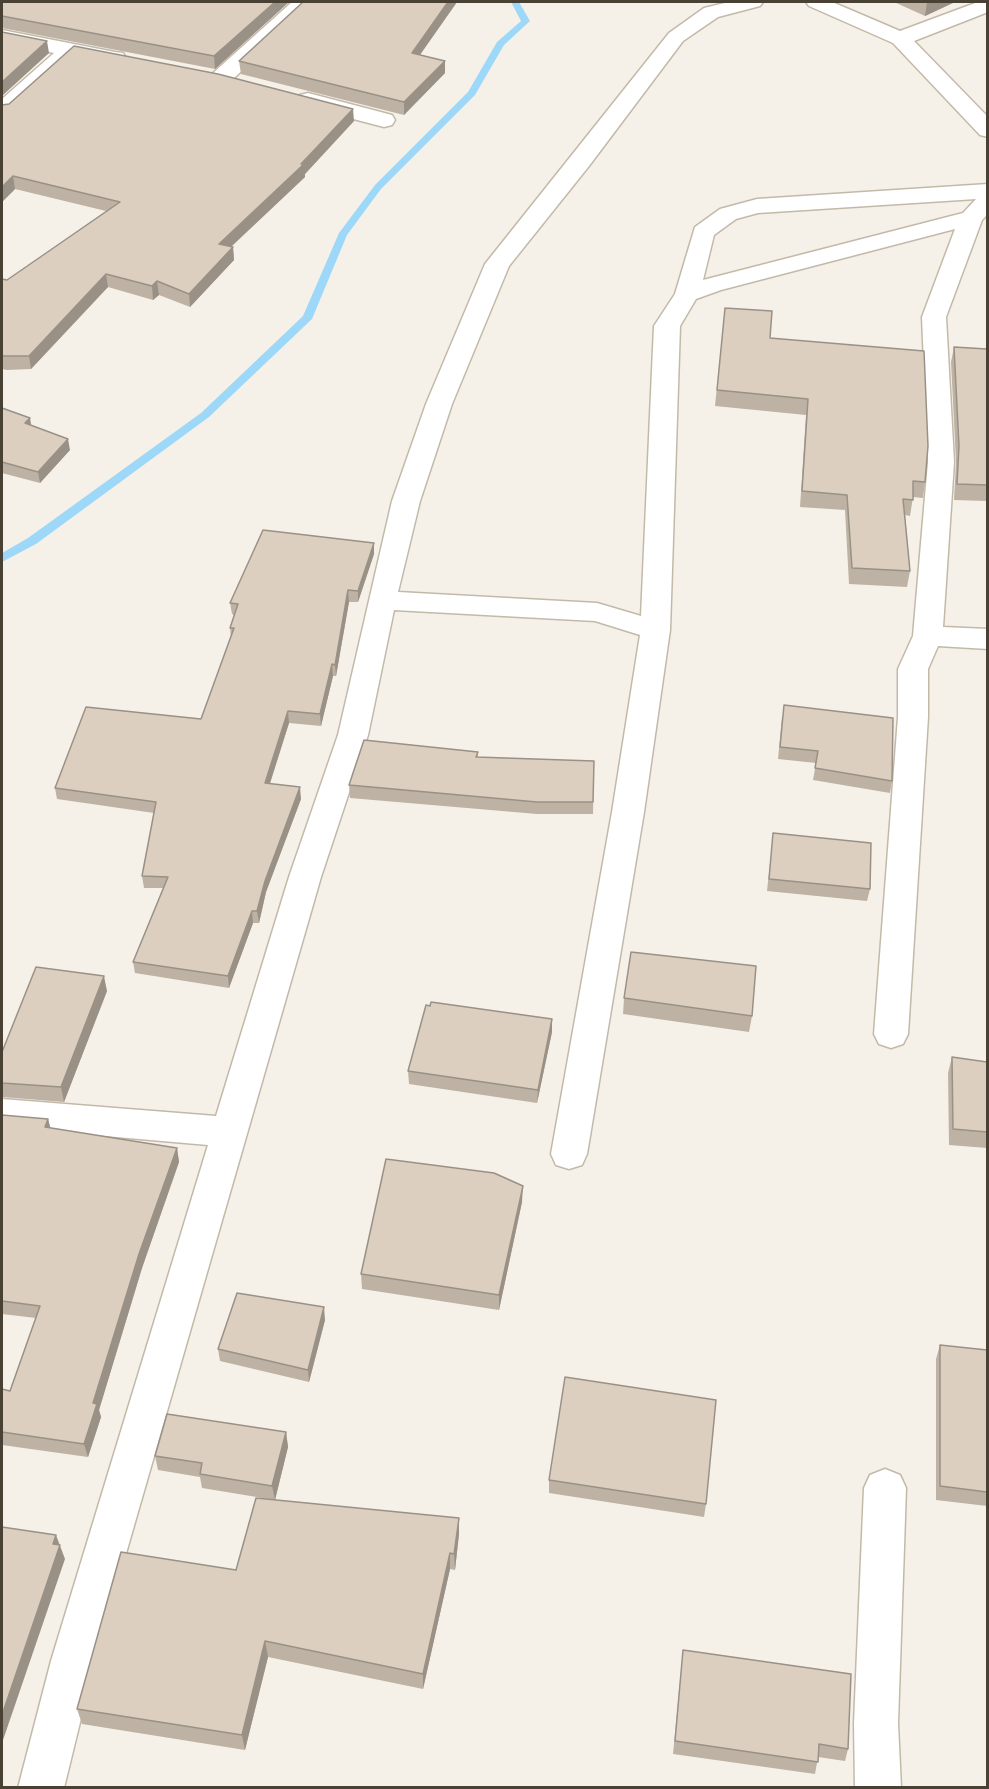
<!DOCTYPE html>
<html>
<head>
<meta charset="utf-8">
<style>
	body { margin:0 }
	#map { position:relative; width:989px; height:1789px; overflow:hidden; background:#f6f1e8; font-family:Commissioner,sans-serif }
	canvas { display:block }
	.frame { position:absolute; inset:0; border:3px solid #4a4135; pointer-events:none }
</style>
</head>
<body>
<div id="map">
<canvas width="989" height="1789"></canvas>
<div class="frame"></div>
</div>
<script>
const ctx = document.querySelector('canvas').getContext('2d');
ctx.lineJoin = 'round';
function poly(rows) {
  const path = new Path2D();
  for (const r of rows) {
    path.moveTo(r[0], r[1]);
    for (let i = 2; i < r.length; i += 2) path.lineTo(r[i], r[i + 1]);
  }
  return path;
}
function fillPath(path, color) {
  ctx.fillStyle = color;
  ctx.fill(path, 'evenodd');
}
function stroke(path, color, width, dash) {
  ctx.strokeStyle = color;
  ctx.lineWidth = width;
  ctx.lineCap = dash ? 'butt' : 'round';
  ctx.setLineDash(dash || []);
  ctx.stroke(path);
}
fillPath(poly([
	[511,2,519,2,530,21,504,45,475,95,381,189,347,235,312,319,209,417,36,544,2,562,2,553,28,538,201,413,303,316,339,233,375,185,468,92,497,42,521,21,511,2]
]), '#9ed8f9');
const minor = poly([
	[292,2,313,2,229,83,213,83,210,78,213,73,292,2],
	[729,2,763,2,760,6,718,17,683,41,589,166,509,266,452,404,420,501,398,592,597,603,641,616,654,326,675,294,695,227,720,209,757,199,988,184,988,214,982,220,946,317,954,462,943,627,988,629,988,649,938,646,928,669,928,717,908,1034,903,1044,891,1048,879,1044,874,1034,898,717,898,669,913,636,928,462,922,317,955,229,721,290,696,299,680,326,670,630,644,812,587,1154,582,1165,569,1169,556,1165,551,1154,612,812,640,635,595,621,394,610,368,735,321,877,95,1661,64,1788,18,1788,51,1661,208,1145,2,1127,2,1099,216,1116,289,877,338,735,392,501,426,404,485,264,669,33,704,8,729,2],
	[976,199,963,213,703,280,714,235,736,219,758,213,976,199],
	[806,2,832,2,900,31,978,2,988,2,988,12,914,41,988,117,988,137,980,135,893,43,809,6,806,2],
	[2,30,115,52,123,53,126,58,123,63,115,64,75,57,10,115,2,117,2,99,54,53,2,42,2,30],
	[308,93,392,115,395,120,392,125,384,127,300,105,297,100,300,95,308,93],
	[885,1469,900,1475,906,1488,898,1723,901,1788,855,1788,854,1723,864,1488,870,1475,885,1469]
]);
stroke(minor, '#c3b9a9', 3);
fillPath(minor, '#fff');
fillPath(poly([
	[2,2,289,2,215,69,2,28],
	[457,2,420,55,445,61,445,73,404,115,241,74,239,61],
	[894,2,955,2,925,16],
	[2,105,354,121,305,174,305,177,231,247,233,247,234,260,190,307,159,295,153,300,108,287,31,369,7,370,2,369,2,279,7,280,106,211,15,189,2,202],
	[725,308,770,338,925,482,923,498,913,497,910,516,905,515,910,571,907,587,849,584,845,510,800,507,806,415,715,406],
	[954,347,987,349,987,501,954,500,956,462,951,362],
	[2,408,31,425,70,450,40,483,2,473],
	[374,543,374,554,358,602,349,602,336,676,333,676,321,726,289,723,270,784,301,799,266,892,259,923,253,923,229,988,135,973,133,962,163,888,144,888,142,876,154,813,57,799,55,788,201,719,231,637,230,628,234,615,232,614,230,603],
	[782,717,892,781,890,793,813,780,816,763,778,759],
	[478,752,478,757,594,761,593,814,537,814,350,798,349,785],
	[772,845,870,889,867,901,767,891],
	[107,991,64,1102,2,1097,2,1052],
	[624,998,752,1016,749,1032,623,1014],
	[552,1019,552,1032,537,1103,409,1084,408,1071],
	[952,1057,987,1062,987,1148,949,1145,948,1073],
	[2,1115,48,1119,50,1128,177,1148,179,1162,142,1268,99,1410,101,1417,88,1457,2,1445,2,1389,10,1391,36,1318,2,1314],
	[522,1202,499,1310,362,1289,361,1274],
	[325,1320,309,1382,220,1361,218,1349],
	[940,1345,987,1350,987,1506,936,1500,936,1359],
	[286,1432,288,1447,275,1500,202,1488,200,1477,158,1470,155,1456],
	[549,1480,706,1504,704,1517,549,1493],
	[459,1534,455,1570,450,1569,423,1689,268,1657,245,1750,82,1724,77,1709,236,1570],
	[683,1650,848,1749,845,1761,818,1757,815,1774,673,1754]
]), '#bdb2a4');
fillPath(poly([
	[275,2,289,2,215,69,214,56],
	[448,2,457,2,412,66,412,53],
	[927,2,955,2,925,16],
	[47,41,49,53,2,96,2,82],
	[445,61,445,73,404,115,404,102],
	[353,109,354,121,305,174,305,177,220,257,219,244,301,164],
	[13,176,15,189,2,202,2,187],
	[233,247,234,260,190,307,189,294],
	[106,274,108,287,31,369,29,356],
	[157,281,159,295,153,300,152,286],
	[30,418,32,430,25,423],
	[68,439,70,450,40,483,38,472],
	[374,543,374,554,358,602,358,591],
	[348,590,349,602,336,676,335,665],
	[332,664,333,676,321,726,320,714],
	[288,711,289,723,266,795,265,783],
	[300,787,301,799,266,892,259,923,257,911,265,881],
	[252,911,253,923,229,988,228,976],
	[104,976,107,991,64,1102,61,1087],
	[552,1019,552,1032,537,1103,538,1090],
	[48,1119,52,1134,45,1127],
	[177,1148,179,1162,142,1268,99,1410,101,1417,88,1457,84,1444,93,1403,139,1254],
	[523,1186,522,1202,499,1310,499,1295],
	[324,1307,325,1320,309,1382,308,1370],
	[286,1432,288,1447,275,1500,272,1486],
	[459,1518,459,1534,455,1570,454,1554],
	[56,1535,65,1559,2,1743,2,1715],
	[450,1553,450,1569,423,1689,423,1674],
	[265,1641,268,1657,245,1750,242,1735]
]), '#9a9186');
const building = poly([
	[2,2,275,2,214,56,2,16,2,2],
	[303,2,448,2,412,53,445,61,404,102,239,61,303,2],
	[2,32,47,41,2,82,2,32],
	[74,46,218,74,353,109,301,164,304,164,219,244,233,247,189,294,157,281,152,286,106,274,29,356,2,356,2,279,7,280,120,202,13,176,2,187,2,105,9,104,74,46],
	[725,308,772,311,770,338,924,351,928,446,925,482,913,481,913,500,903,499,910,571,852,568,847,495,802,491,808,399,717,390,725,308],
	[954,347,987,349,987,485,957,484,959,446,954,347],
	[2,408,30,418,25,423,68,439,38,472,2,462,2,408],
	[263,530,374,543,358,591,348,590,335,665,332,664,320,714,288,711,265,783,300,787,265,881,257,911,252,911,228,976,133,962,168,877,142,876,156,802,55,788,86,707,201,719,234,628,230,628,238,604,230,603,263,530],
	[784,705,893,718,892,781,815,768,818,751,780,747,784,705],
	[364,740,478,752,476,757,594,761,593,802,537,802,349,785,364,740],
	[773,833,871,843,870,889,769,879,773,833],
	[631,952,756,966,752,1016,624,998,631,952],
	[36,967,104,976,61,1087,2,1083,2,1052,36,967],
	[431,1002,552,1019,538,1090,408,1071,426,1005,430,1006,431,1002],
	[952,1057,987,1062,987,1132,953,1129,952,1057],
	[2,1115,48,1119,45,1127,177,1148,139,1254,93,1403,97,1404,84,1444,2,1432,2,1389,10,1391,40,1306,2,1301,2,1115],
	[386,1159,494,1173,523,1186,499,1295,361,1274,386,1159],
	[237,1293,324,1307,308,1370,218,1349,237,1293],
	[940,1345,987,1350,987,1492,940,1486,940,1345],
	[565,1377,716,1400,706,1504,549,1480,565,1377],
	[167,1414,286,1432,272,1486,200,1474,202,1463,155,1456,167,1414],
	[256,1498,459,1518,454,1554,450,1553,423,1674,265,1641,242,1735,77,1709,121,1552,236,1570,256,1498],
	[2,1527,56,1535,53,1544,60,1545,2,1715,2,1527],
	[683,1650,851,1674,848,1749,819,1744,818,1762,675,1741,683,1650]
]);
fillPath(building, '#dccfbf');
stroke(building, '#9a9186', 1.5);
</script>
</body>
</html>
